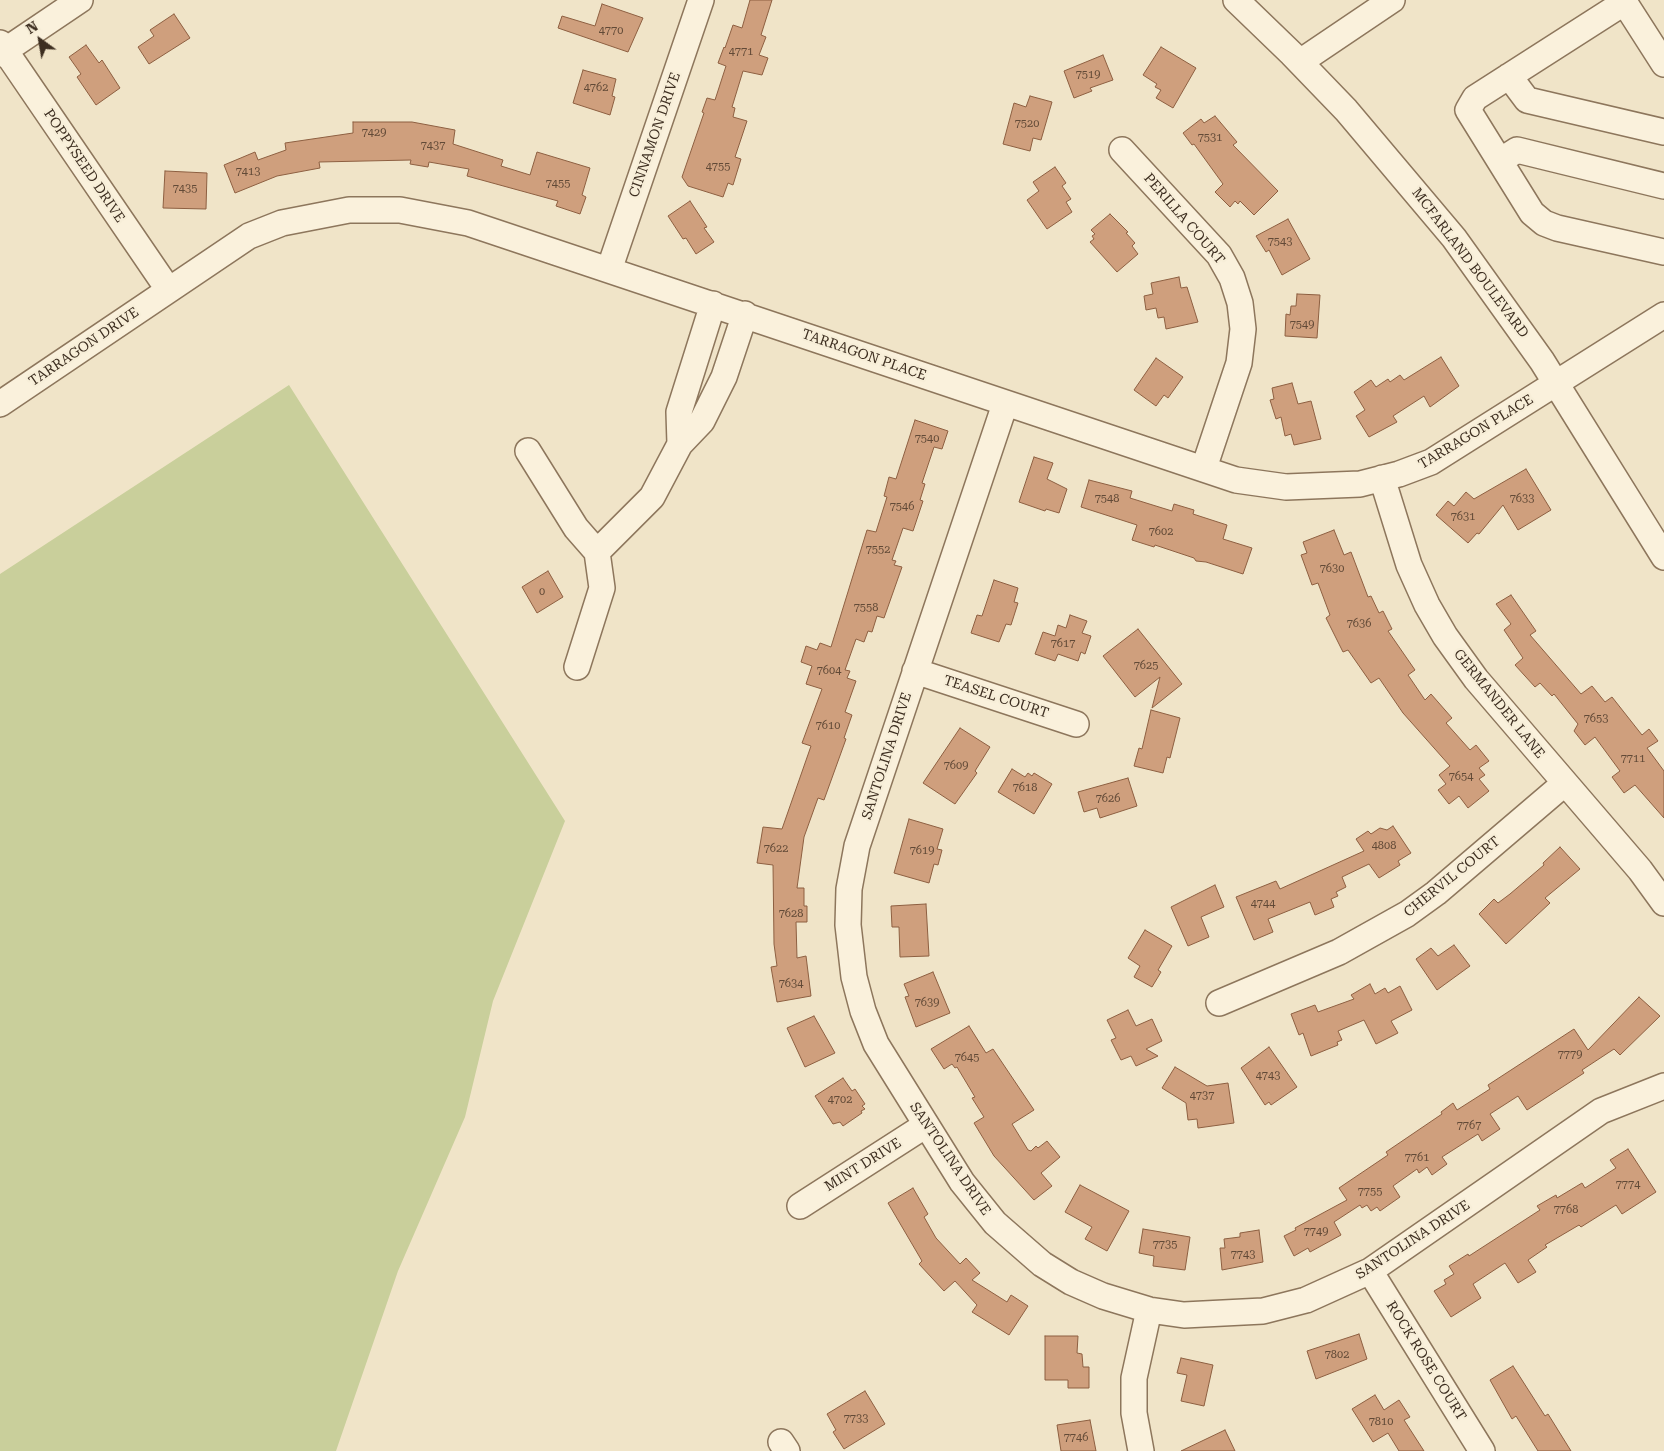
<!DOCTYPE html>
<html>
<head>
<meta charset="utf-8">
<style>
	body { margin:0 }
	#map { position:relative; width:1664px; height:1451px; overflow:hidden; background:#f0e4c8; font-family:"Roboto Serif",serif }
	canvas { display:block }
	.north { position:absolute; left:15px; top:15px; width:50px; height:50px; -webkit-text-stroke:4px #f7eed8; paint-order:stroke; rotate:328deg; font-size:14px; font-weight:700; line-height:20px; text-align:center; color:#3d2e20 }
	.north::after { content:''; display:block; margin:auto; width:18px; height:22px; background:#3d2e20; clip-path:polygon(50% 0,100% 100%,50% 72%,0 100%) }
</style>
</head>
<body>
<div id="map">
<canvas width="1664" height="1451"></canvas>
<div class="north">N</div>
</div>
<script>
const ctx = document.querySelector('canvas').getContext('2d');
ctx.lineJoin = 'round';
function fillPath(path, color) {
  ctx.fillStyle = color;
  ctx.fill(path, 'evenodd');
}
function poly(rows) {
  const path = new Path2D();
  for (const r of rows) {
    path.moveTo(r[0], r[1]);
    for (let i = 2; i < r.length; i += 2) path.lineTo(r[i], r[i + 1]);
  }
  return path;
}
function stroke(path, color, width, dash) {
  ctx.strokeStyle = color;
  ctx.lineWidth = width;
  ctx.lineCap = dash ? 'butt' : 'round';
  ctx.setLineDash(dash || []);
  ctx.stroke(path);
}
function drawText(font, color, halo, rows, align = 'center') {
  ctx.font = font + ' "Roboto Serif",serif';
  ctx.lineWidth = 4.5;
  ctx.setLineDash([]);
  ctx.textBaseline = 'middle';
  ctx.strokeStyle = halo;
  ctx.fillStyle = color;
  for (const [text, x, y, turn = 0] of rows) {
    ctx.save();
    ctx.translate(x, y);
    ctx.rotate((+turn || 0) * Math.PI / 180);
    ctx.textAlign = isNaN(turn) ? turn : align;
    if (halo) ctx.strokeText(text, 0, 0);
    ctx.fillText(text, 0, 0);
    ctx.restore();
  }
}
fillPath(poly([
	[289,385,565,821,493,1001,465,1117,398,1271,336,1451,0,1451,0,574]
]), '#c9cf9b');
const building = poly([
	[750,0,772,0,761,35,766,37,759,55,768,58,762,75,743,71,732,107,735,108,733,117,747,121,735,157,741,159,733,185,728,183,723,197,688,186,682,177,704,113,702,112,707,98,715,100,726,66,718,63,724,47,725,48,733,25,742,28,750,0],
	[602,4,643,18,628,52,558,28,562,16,595,26,602,4],
	[174,14,190,38,149,64,138,47,154,36,150,30,174,14],
	[86,45,99,63,102,60,120,88,96,105,77,77,81,74,69,57,86,45],
	[1161,47,1196,68,1173,108,1156,98,1161,90,1155,87,1157,84,1143,75,1161,47],
	[1103,55,1113,80,1090,88,1092,91,1074,98,1064,71,1103,55],
	[583,70,616,79,612,96,615,97,610,115,573,103,583,70],
	[1030,96,1052,102,1041,140,1033,138,1030,151,1003,144,1014,103,1026,107,1030,96],
	[1215,116,1237,142,1233,145,1278,191,1254,215,1240,201,1238,204,1235,201,1230,207,1215,192,1223,184,1194,144,1192,145,1183,133,1201,119,1204,123,1215,116],
	[353,122,412,122,455,130,453,144,503,160,501,166,530,175,537,152,590,168,582,195,586,197,580,214,556,206,558,201,467,176,469,169,429,162,428,167,410,164,411,160,319,162,320,168,277,176,235,193,224,165,255,152,258,160,286,150,285,143,353,133,353,122],
	[1055,167,1066,183,1062,186,1071,199,1066,202,1072,212,1047,229,1027,200,1039,191,1033,182,1055,167],
	[165,171,207,173,206,209,163,208,165,171],
	[690,201,707,227,704,228,714,242,696,254,686,238,683,239,668,216,690,201],
	[1110,214,1128,232,1126,233,1135,243,1132,246,1138,254,1117,272,1090,242,1094,239,1092,236,1095,234,1091,230,1110,214],
	[1288,219,1310,259,1282,275,1269,250,1266,252,1256,236,1288,219],
	[1179,277,1181,288,1187,287,1198,322,1166,329,1164,317,1158,318,1156,308,1146,310,1144,296,1153,294,1151,283,1179,277],
	[1297,294,1320,295,1317,338,1285,336,1286,314,1290,315,1291,306,1296,306,1297,294],
	[1441,357,1459,386,1430,407,1424,396,1393,416,1397,422,1369,437,1356,416,1365,410,1354,392,1371,380,1376,387,1388,379,1390,382,1400,375,1404,380,1441,357],
	[1156,358,1183,377,1168,398,1164,395,1156,406,1134,390,1156,358],
	[1292,383,1298,404,1311,401,1321,439,1294,445,1291,434,1285,436,1281,417,1276,419,1270,400,1274,399,1272,388,1292,383],
	[915,420,948,431,942,449,934,447,922,483,925,484,920,500,923,501,913,531,903,528,892,560,896,561,894,565,902,567,884,618,877,616,872,632,868,631,864,642,856,639,845,670,850,671,847,678,856,681,845,712,852,715,844,738,846,739,824,800,818,798,804,837,797,888,804,888,804,906,807,906,807,922,796,922,797,958,806,956,811,996,777,1002,771,967,777,966,774,944,773,865,757,863,763,827,782,829,811,746,802,743,822,689,806,684,812,666,801,662,806,646,817,650,820,643,831,647,867,530,876,532,887,497,884,496,889,477,896,479,915,420],
	[1034,457,1053,463,1047,479,1067,489,1059,513,1046,509,1045,511,1019,502,1034,457],
	[1526,469,1551,510,1518,530,1503,505,1479,534,1477,533,1468,543,1436,515,1448,501,1454,506,1466,492,1474,499,1526,469],
	[1089,480,1132,491,1130,498,1172,511,1174,504,1194,510,1193,514,1227,525,1223,539,1252,548,1243,574,1206,562,1196,561,1194,558,1155,545,1154,547,1132,540,1137,525,1081,507,1089,480],
	[1334,530,1344,555,1351,552,1368,597,1371,596,1379,613,1383,611,1392,629,1388,631,1415,670,1408,675,1425,700,1431,694,1452,718,1446,723,1470,750,1476,745,1489,761,1479,768,1485,775,1479,779,1489,791,1468,808,1459,796,1449,804,1438,790,1446,784,1439,775,1450,766,1403,713,1379,678,1371,683,1348,650,1343,652,1326,618,1330,615,1318,583,1312,585,1301,555,1307,553,1303,542,1334,530],
	[548,571,563,597,537,613,522,587,548,571],
	[994,580,1018,588,1014,602,1018,603,1011,625,1006,624,999,642,971,633,977,615,982,616,994,580],
	[1511,595,1536,631,1530,635,1581,694,1592,686,1605,702,1612,697,1642,735,1649,729,1658,741,1647,748,1664,771,1664,818,1635,785,1624,793,1612,777,1620,771,1595,737,1585,745,1574,731,1578,724,1554,694,1552,696,1540,683,1535,687,1515,665,1523,658,1504,630,1511,624,1496,604,1511,595],
	[1070,615,1087,621,1082,633,1091,636,1085,654,1081,652,1078,661,1058,654,1055,661,1035,654,1043,632,1055,636,1058,625,1066,628,1070,615],
	[1138,629,1182,684,1152,708,1160,677,1135,697,1103,656,1138,629],
	[1151,710,1180,718,1170,758,1167,757,1163,773,1134,766,1139,748,1142,749,1151,710],
	[960,728,990,747,975,771,977,773,955,804,923,783,960,728],
	[1012,769,1025,777,1028,773,1032,776,1034,773,1052,784,1034,814,998,792,1012,769],
	[1128,778,1137,806,1100,818,1097,808,1084,812,1078,792,1128,778],
	[909,819,943,829,937,849,942,850,938,865,934,864,929,883,894,873,909,819],
	[1393,826,1411,853,1398,861,1400,865,1379,878,1369,864,1342,877,1346,887,1336,892,1338,896,1331,899,1334,907,1315,915,1310,902,1268,919,1273,932,1254,940,1236,897,1276,881,1280,889,1364,851,1356,839,1368,831,1371,834,1380,828,1387,830,1393,826],
	[1560,847,1580,869,1545,898,1550,903,1506,944,1479,914,1494,899,1498,903,1510,894,1544,865,1543,863,1560,847],
	[1215,885,1224,907,1201,917,1209,937,1188,946,1171,907,1215,885],
	[926,904,929,956,900,957,899,927,892,927,891,906,926,904],
	[1145,930,1172,946,1158,970,1161,972,1152,987,1134,977,1140,966,1128,958,1145,930],
	[1454,945,1470,966,1437,990,1416,959,1431,948,1438,956,1454,945],
	[933,972,950,1013,916,1027,905,997,909,996,904,984,933,972],
	[1370,984,1375,994,1385,988,1388,993,1400,986,1412,1010,1391,1021,1398,1033,1376,1044,1364,1020,1338,1031,1342,1040,1337,1042,1338,1045,1311,1056,1303,1033,1299,1035,1291,1014,1315,1005,1318,1012,1354,999,1351,995,1370,984],
	[1639,997,1660,1016,1620,1055,1614,1049,1582,1070,1584,1073,1527,1110,1518,1096,1490,1114,1500,1129,1482,1141,1478,1134,1442,1157,1447,1164,1432,1175,1427,1167,1419,1173,1417,1169,1393,1186,1400,1197,1380,1211,1377,1207,1371,1211,1367,1205,1362,1208,1360,1205,1334,1222,1341,1235,1310,1252,1308,1248,1294,1256,1284,1236,1296,1230,1295,1228,1347,1200,1339,1188,1388,1155,1386,1152,1442,1114,1441,1112,1453,1103,1457,1110,1490,1089,1488,1085,1574,1029,1588,1050,1639,997],
	[1128,1010,1136,1026,1152,1019,1162,1041,1146,1049,1158,1056,1136,1066,1131,1056,1121,1060,1111,1040,1116,1038,1107,1020,1128,1010],
	[814,1016,835,1053,805,1067,787,1028,814,1016],
	[969,1026,986,1053,993,1049,1034,1110,1012,1124,1028,1150,1031,1151,1036,1146,1038,1148,1047,1141,1060,1157,1041,1173,1052,1186,1034,1200,994,1156,974,1123,984,1117,972,1098,975,1097,957,1067,955,1068,952,1064,944,1069,931,1049,969,1026],
	[1269,1047,1297,1087,1271,1105,1269,1102,1265,1105,1241,1068,1269,1047],
	[1175,1067,1207,1086,1228,1083,1234,1123,1198,1128,1197,1119,1188,1120,1186,1103,1162,1088,1175,1067],
	[843,1078,852,1091,855,1089,865,1104,862,1106,865,1109,861,1111,862,1113,843,1126,840,1122,833,1124,815,1096,843,1078],
	[1628,1149,1656,1192,1622,1214,1616,1205,1581,1227,1579,1225,1545,1245,1547,1247,1528,1260,1536,1272,1518,1283,1505,1263,1473,1284,1481,1298,1451,1317,1434,1291,1446,1284,1444,1280,1454,1274,1449,1266,1468,1254,1469,1256,1540,1210,1537,1206,1556,1195,1557,1198,1582,1183,1585,1188,1616,1168,1610,1160,1628,1149],
	[1080,1185,1129,1211,1107,1251,1085,1239,1092,1227,1065,1212,1080,1185],
	[913,1188,928,1214,924,1217,936,1238,960,1264,966,1258,980,1273,972,1280,1007,1302,1011,1295,1028,1306,1009,1335,972,1312,977,1305,955,1281,944,1291,919,1264,922,1261,888,1203,913,1188],
	[1143,1229,1190,1237,1185,1270,1153,1266,1154,1256,1139,1253,1143,1229],
	[1259,1230,1263,1262,1222,1270,1220,1248,1225,1248,1224,1239,1240,1237,1240,1233,1259,1230],
	[1359,1334,1367,1359,1316,1379,1307,1351,1359,1334],
	[1045,1336,1078,1336,1077,1353,1082,1354,1083,1367,1089,1367,1089,1388,1068,1388,1068,1380,1045,1380,1045,1336],
	[1181,1358,1213,1365,1204,1406,1181,1401,1187,1375,1177,1373,1181,1358],
	[1513,1366,1545,1416,1548,1414,1571,1451,1538,1451,1516,1416,1512,1419,1490,1380,1513,1366],
	[865,1391,885,1424,844,1449,833,1432,836,1430,827,1414,865,1391],
	[1375,1395,1384,1410,1399,1400,1410,1417,1404,1420,1424,1451,1399,1451,1388,1433,1373,1442,1352,1409,1375,1395],
	[1090,1420,1096,1451,1061,1451,1057,1425,1090,1420],
	[1225,1430,1235,1451,1181,1451,1225,1430]
]);
fillPath(building, '#cf9f7d');
stroke(building, '#8d5f41', 1);
const minor = poly([
	[1236,0,1292,54,1346,110,1454,238,1542,361,1664,557],
	[1623,0,1664,64],
	[1625,2,1475,98,1468,110,1532,213,1544,223,1557,228,1664,252],
	[0,43,168,289],
	[0,54,80,0],
	[1300,62,1392,0],
	[1509,76,1527,100,1664,132],
	[1122,150,1219,255,1232,278,1240,303,1243,329,1239,363,1204,468],
	[1500,161,1517,150,1664,186],
	[609,270,701,0],
	[0,404,249,236,282,223,349,210,400,210,468,223,1236,480,1286,487,1360,484,1399,474,1431,462,1664,315],
	[1005,404,857,846,849,889,848,925,854,977,863,1011,876,1044,962,1182,995,1223,1042,1264,1071,1282,1103,1296,1149,1310,1184,1315,1263,1311,1306,1300,1370,1271,1601,1111,1664,1086],
	[680,444,679,412,713,304],
	[528,451,576,528,597,552],
	[1382,478,1409,565,1427,605,1445,636,1476,679,1640,870,1664,903],
	[577,667,602,588,597,552,652,497,680,444,702,421,724,377,745,314],
	[915,671,1076,724],
	[1219,1003,1339,952,1407,914,1436,893,1565,783],
	[800,1206,926,1125],
	[1370,1271,1482,1451],
	[781,1442,787,1451],
	[1141,1451,1134,1413,1134,1378,1149,1310]
]);
stroke(minor, '#8d765c', 28);
stroke(minor, '#faf1dc', 25);
drawText('11px', '#624a37', null, [
	["4770",611,31],
	["4771",741,52],
	["7519",1088,75],
	["4762",596,88],
	["7520",1027,124],
	["7429",374,133],
	["7531",1210,138],
	["7437",433,146],
	["4755",718,167],
	["7413",248,172],
	["7455",558,184],
	["7435",185,189],
	["7543",1280,242],
	["7549",1302,325],
	["7540",927,439],
	["7548",1107,499],
	["7633",1522,499],
	["7546",902,507],
	["7631",1463,517],
	["7602",1161,532],
	["7552",878,550],
	["7630",1332,569],
	["0",542,592],
	["7558",866,608],
	["7636",1359,624],
	["7617",1063,644],
	["7625",1146,666],
	["7604",829,671],
	["7653",1596,719],
	["7610",828,726],
	["7711",1633,759],
	["7609",956,766],
	["7654",1461,777],
	["7618",1025,788],
	["7626",1108,799],
	["4808",1384,846],
	["7622",776,849],
	["7619",922,851],
	["4744",1263,904],
	["7628",791,914],
	["7634",791,984],
	["7639",927,1003],
	["7779",1570,1055],
	["7645",967,1058],
	["4743",1268,1076],
	["4737",1202,1096],
	["4702",840,1100],
	["7767",1469,1126],
	["7761",1417,1158],
	["7774",1628,1185],
	["7755",1370,1192],
	["7768",1566,1210],
	["7749",1316,1232],
	["7735",1165,1245],
	["7743",1243,1255],
	["7802",1337,1355],
	["7733",856,1419],
	["7810",1381,1422],
	["7746",1076,1438]
]);
drawText('14px', '#3d2e20', '#f7eed8', [
	["CINNAMON DRIVE",655,135,-71],
	["POPPYSEED DRIVE",84,166,56],
	["PERILLA COURT",1184,219,49],
	["MCFARLAND BOULEVARD",1470,263,53],
	["TARRAGON DRIVE",84,347,-34],
	["TARRAGON PLACE",864,355,19],
	["TARRAGON PLACE",1476,432,-31],
	["TEASEL COURT",996,697,18],
	["GERMANDER LANE",1499,704,51],
	["SANTOLINA DRIVE",887,756,-72],
	["CHERVIL COURT",1452,877,-39],
	["SANTOLINA DRIVE",950,1159,56],
	["MINT DRIVE",863,1165,-32],
	["SANTOLINA DRIVE",1413,1240,-33],
	["ROCK ROSE COURT",1426,1361,58]
]);
</script>
</body>
</html>
